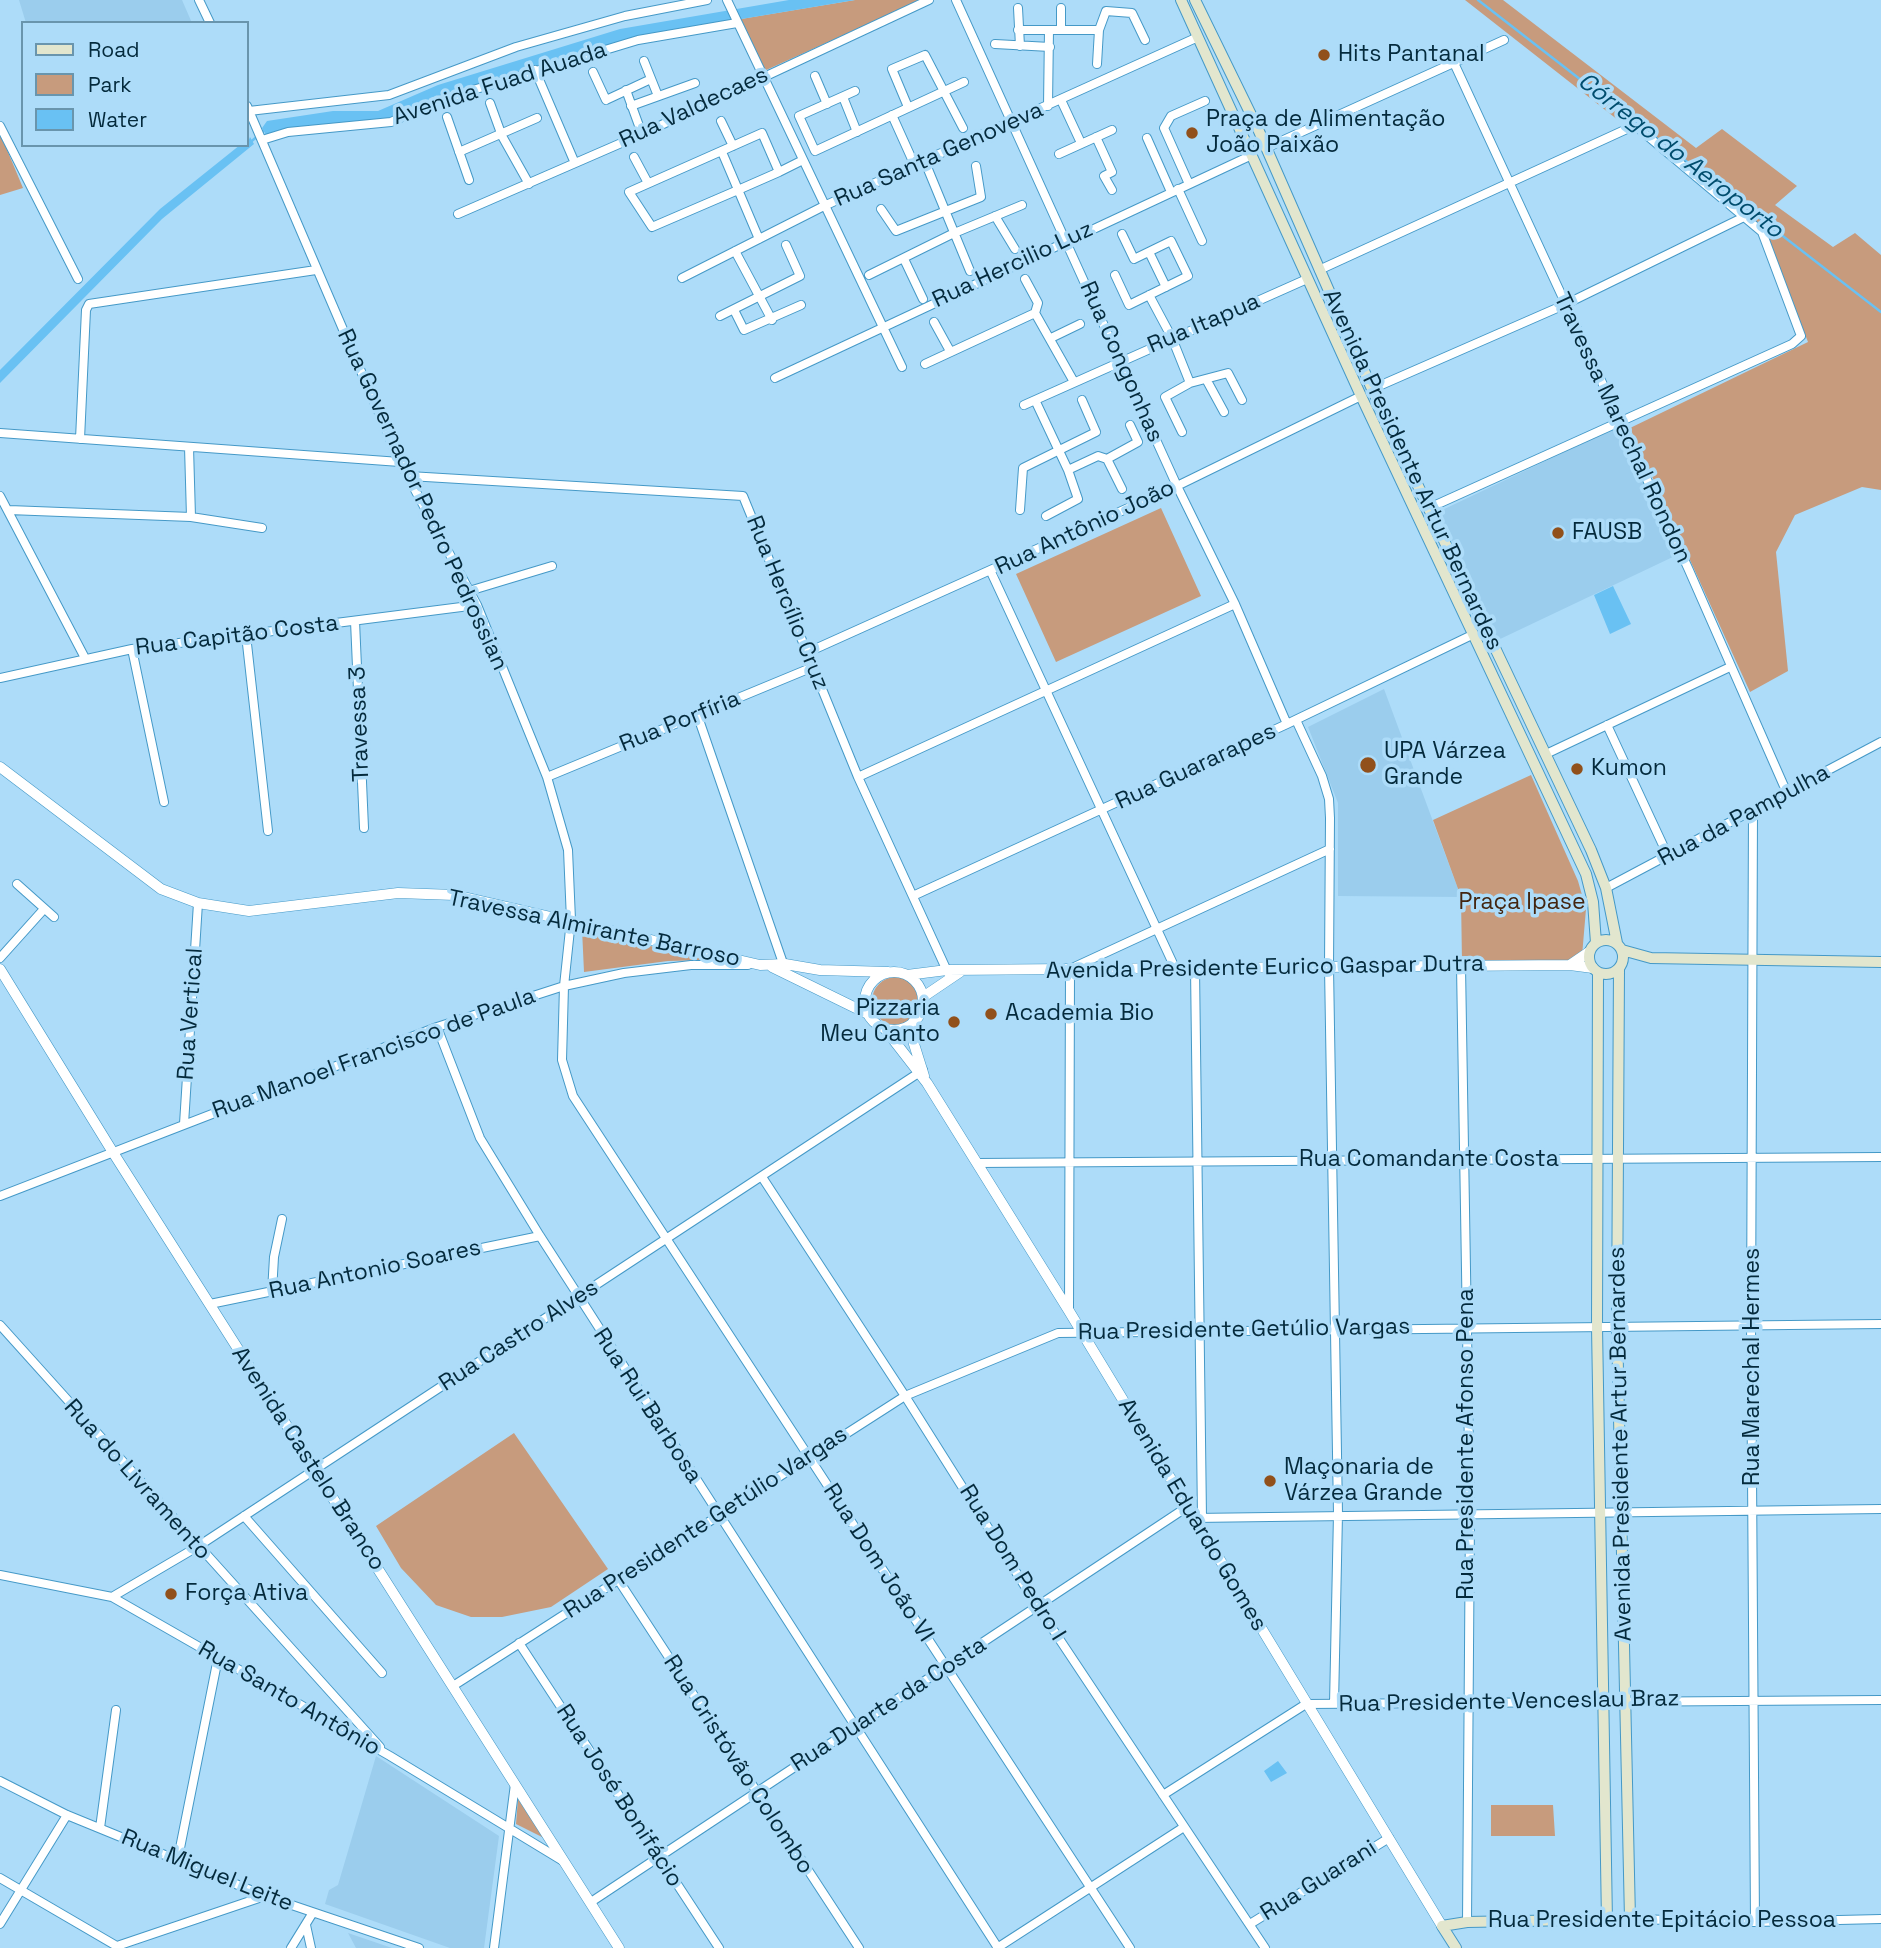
<!DOCTYPE html>
<html>
<head>
<meta charset="utf-8">
<style>
	body { margin:0 }
	#map { position:relative; width:1881px; height:1948px; overflow:hidden; background:#addcf9; font-family:"Space Grotesk",sans-serif }
	canvas { display:block }
	.legend { position:absolute; left:21px; top:21px; width:228px; height:126px; box-sizing:border-box; background:#addcf9; border:2px solid #6995ad; margin:0; padding:9px 12px; list-style:none; font-size:21px; color:#042a3c }
	.legend li { display:flex; align-items:center; gap:14px; height:35px }
	.legend b { width:35px; border:2px solid #6995ad }
</style>
</head>
<body>
<div id="map">
<canvas width="1881" height="1948"></canvas>
<ul class="legend">
<li><b style="height:9px;background:#e2e6ce"></b>Road</li>
<li><b style="height:19px;background:#c79b7d"></b>Park</li>
<li><b style="height:19px;background:#69c1f3"></b>Water</li>
</ul>
</div>
<script>
const ctx = document.querySelector('canvas').getContext('2d');
ctx.lineJoin = 'round';
function fillPath(path, color) {
  ctx.fillStyle = color;
  ctx.fill(path, 'evenodd');
}
function poly(rows) {
  const path = new Path2D();
  for (const r of rows) {
    if (r.length === 3) {
      path.moveTo(r[0] + r[2], r[1]);
      path.arc(r[0], r[1], r[2], 0, 2 * Math.PI);
      continue;
    }
    path.moveTo(r[0], r[1]);
    for (let i = 2; i < r.length; i += 2) path.lineTo(r[i], r[i + 1]);
  }
  return path;
}
function stroke(path, color, width, dash) {
  ctx.strokeStyle = color;
  ctx.lineWidth = width;
  ctx.lineCap = dash ? 'butt' : 'round';
  ctx.setLineDash(dash || []);
  ctx.stroke(path);
}
function drawText(font, color, halo, rows, align = 'center') {
  ctx.font = font + ' "Space Grotesk",sans-serif';
  ctx.lineWidth = 7;
  ctx.setLineDash([]);
  ctx.textBaseline = 'middle';
  ctx.strokeStyle = halo;
  ctx.fillStyle = color;
  for (const [text, x, y, turn = 0] of rows) {
    ctx.save();
    ctx.translate(x, y);
    ctx.rotate((+turn || 0) * Math.PI / 180);
    ctx.textAlign = isNaN(turn) ? turn : align;
    if (halo) ctx.strokeText(text, 0, 0);
    ctx.fillText(text, 0, 0);
    ctx.restore();
  }
}
fillPath(poly([
	[19,0,182,0,192,23,26,23],
	[1617,427,1677,555,1498,640,1438,512],
	[1384,689,1461,897,1338,896,1338,803,1308,727],
	[376,1756,499,1836,484,1948,450,1948,325,1904,329,1890,338,1885],
	[348,1933,392,1948,356,1948]
]), '#9bcded');
fillPath(poly([
	[855,0,921,0,764,71,741,19],
	[1465,0,1503,0,1696,148,1722,129,1797,186,1775,205,1833,247,1855,233,1881,255,1881,490,1862,487,1795,515,1776,552,1788,671,1750,692,1630,428,1808,342,1763,228,1637,125,1618,120],
	[0,133,23,188,0,195],
	[1161,508,1201,596,1056,662,1016,574],
	[1531,775,1578,881,1586,909,1582,956,1576,965,1462,963,1461,897,1433,820],
	[582,929,707,960,668,961,584,972],
	[896,1001,24],
	[514,1433,608,1569,551,1607,502,1617,471,1617,436,1605,401,1568,376,1526],
	[518,1799,544,1838,516,1824],
	[1491,1805,1553,1805,1555,1836,1491,1836]
]), '#c79b7d');
fillPath(poly([
	[789,0,855,0,634,37,457,90,390,119,286,130,266,135,262,128,267,121,333,111,378,111,438,85,620,29],
	[250,137,254,144,162,219,0,383,0,370,160,209,240,145,247,145],
	[1613,586,1631,624,1610,634,1594,595],
	[1278,1761,1287,1773,1271,1782,1264,1771]
]), '#69c1f3');
stroke(poly([
	[1478,0,1639,125],
	[1655,137,1881,312],
	[247,145,266,129]
]), '#69c1f3', 2.5);
const minor = poly([
	[199,0,210,23],
	[727,0,902,367],
	[956,0,1177,486,1235,604,1287,724],
	[1018,8,1020,46],
	[1061,29,1061,8],
	[1018,30,1099,30,1097,64],
	[1099,30,1106,11,1132,13,1145,40],
	[995,44,1050,47],
	[644,61,658,96],
	[1454,63,1688,568,1787,793],
	[535,70,574,161],
	[593,72,606,100,651,79],
	[815,76,827,104],
	[626,90,642,134],
	[855,91,799,116,815,151,964,82],
	[843,97,857,132],
	[1061,100,1081,143],
	[490,103,502,136,529,184],
	[247,106,400,462,477,605,547,777,568,850,571,920,564,986,562,1060,573,1096,1130,1948],
	[631,106,695,83],
	[1048,106,1049,30],
	[908,107,892,69,925,55,963,128],
	[249,111,389,95,516,47,625,16,707,0],
	[892,115,915,166],
	[447,117,469,180],
	[721,121,733,146],
	[0,126,78,279],
	[1096,137,1112,172,1104,176,1112,190],
	[1147,138,1171,192],
	[262,140,288,132,391,122,440,100,638,40,737,23],
	[1266,148,1504,40],
	[459,152,537,118],
	[722,152,759,239],
	[1059,154,1112,130],
	[634,157,648,183],
	[925,162,970,271],
	[779,172,762,133,629,192,652,227,738,190,779,172,803,160],
	[1189,184,1164,128,1171,116,1205,101],
	[1178,189,1202,241],
	[881,209,896,231,981,197,976,166],
	[458,214,642,134,929,0],
	[995,216,1015,249],
	[735,251,772,320],
	[1149,252,1166,287],
	[904,259,923,299],
	[1319,270,1629,128,1638,128,1762,232,1801,336,1792,344,1429,508],
	[869,275,952,234,1022,205],
	[1115,275,1129,305,1188,276,1171,241,1134,259,1122,234],
	[682,278,824,206,1198,37],
	[1025,279,1038,303,1035,313],
	[1149,295,1172,338,1190,383],
	[734,310,744,330,801,305],
	[720,316,800,276,786,245],
	[934,322,950,351],
	[1051,338,1080,324],
	[925,364,1035,313,1074,382],
	[775,378,1252,155],
	[1206,379,1224,412],
	[1372,389,1564,305,1744,217],
	[1035,400,1068,470,1078,499,1046,516],
	[1024,405,1307,279],
	[1182,432,1165,397,1190,383,1228,373,1242,400],
	[0,433,400,462],
	[80,439,86,310,89,304,316,270],
	[189,447,191,517],
	[1107,459,1138,442,1130,425],
	[1068,470,1098,456,1107,459,1122,489],
	[409,476,743,496,858,777,948,973],
	[0,496,85,658],
	[9,510,191,517,262,528],
	[1020,510,1023,468,1096,432,1082,400],
	[991,572,1175,968],
	[469,591,552,566],
	[355,621,364,828],
	[246,635,268,831],
	[132,649,164,802],
	[806,653,1177,486,1361,396],
	[0,678,132,649,477,605],
	[697,714,785,969],
	[1296,720,1322,776,1329,799,1330,818,1329,967,1338,1514,1334,1704],
	[1607,725,1668,856],
	[1546,754,1730,667],
	[547,777,813,667],
	[858,777,1235,604],
	[1753,811,1751,1324,1755,1922],
	[17,884,54,917],
	[1606,888,1881,742],
	[915,895,1287,724,1474,634],
	[0,958,44,909],
	[1461,966,1470,1513,1467,1922],
	[1195,968,1202,1518],
	[437,1027,480,1138,540,1236,998,1948],
	[184,1124,198,903],
	[977,1163,1881,1157],
	[762,1177,905,1396,1038,1607,1265,1948],
	[0,1196,437,1027,564,986,624,973,691,965,748,965],
	[272,1292,274,1257,282,1219],
	[210,1304,540,1236],
	[1069,1311,1070,969,1330,849],
	[0,1325,380,1747],
	[244,1516,382,1673],
	[1194,1518,1881,1509],
	[0,1575,112,1597,390,1756,563,1861],
	[619,1581,859,1948],
	[112,1597,197,1547,923,1070],
	[519,1643,719,1948],
	[453,1686,905,1396,1058,1333,1881,1324],
	[0,1781,67,1815,265,1896,419,1948],
	[1163,1795,1306,1704,1881,1700],
	[100,1828,116,1710],
	[178,1858,218,1658],
	[0,1878,120,1948],
	[591,1902,1187,1507],
	[1630,1919,1755,1922,1881,1919],
	[0,1924,67,1815],
	[1250,1924,1389,1838],
	[306,1925,311,1948],
	[117,1946,265,1896],
	[291,1948,312,1914],
	[494,1948,515,1784],
	[997,1948,1184,1827]
]);
const tertiary = poly([
	[0,767,161,889,198,903,249,911,398,893,455,895,760,965,785,964,820,970,888,972],
	[1570,965,1589,952],
	[772,967,868,1014],
	[0,969,114,1154,619,1948],
	[894,1001,29],
	[907,975,947,970,1070,969,1570,965,1593,968],
	[923,997,960,972],
	[913,1022,914,1044,924,1076],
	[885,1029,927,1083,1069,1311,1442,1926]
]);
const secondary = poly([
	[1181,0,1361,396,1586,874,1593,902,1596,943],
	[1195,0,1258,129,1372,389,1591,850,1606,888,1617,943],
	[1606,957,17],
	[1622,950,1651,958,1881,962],
	[1598,972,1597,1327,1607,1921],
	[1456,1948,1442,1926,1467,1922,1630,1919,1617,1326,1619,969]
]);
stroke(minor, '#4599c7', 10);
stroke(tertiary, '#4599c7', 11);
stroke(secondary, '#4599c7', 12);
stroke(minor, '#fff', 8);
stroke(tertiary, '#fff', 10);
stroke(secondary, '#e2e6ce', 10);
for (const [x, y, r, color] of [
	[1324,55,7,"#91501b"],
	[1192,133,7,"#91501b"],
	[1558,533,7,"#91501b"],
	[1368,765,9,"#91501b"],
	[1577,769,7,"#91501b"],
	[991,1014,7,"#91501b"],
	[954,1022,7,"#91501b"],
	[1270,1481,7,"#91501b"],
	[171,1594,7,"#91501b"]
]) {
  const dot = new Path2D();
  dot.arc(x, y, r, 0, 2 * Math.PI);
  ctx.fillStyle = color;
  ctx.fill(dot);
  stroke(dot, '#addcf9', 2.5);
}
drawText('23px', '#042a3c', '#addcf9', [
	["Hits Pantanal",1338,55],
	["Praça de Alimentação",1206,120],
	["João Paixão",1206,146],
	["FAUSB",1572,533],
	["UPA Várzea",1384,752],
	["Grande",1384,778],
	["Kumon",1591,769],
	["Pizzaria",940,1009,"right"],
	["Meu Canto",940,1035,"right"],
	["Academia Bio",1005,1014],
	["Maçonaria de",1284,1468],
	["Várzea Grande",1284,1494],
	["Força Ativa",185,1594]
], 'left');
drawText('23px', '#042a3c', '#addcf9', [
	["Avenida Fuad Auada",500,84,-18],
	["Rua Valdecaes",694,108,-25],
	["Rua Santa Genoveva",939,155,-24],
	["Rua Hercilio Luz",1013,265,-25],
	["Rua Itapua",1204,324,-23],
	["Rua Congonhas",1121,362,66],
	["Travessa Marechal Rondon",1622,428,65],
	["Avenida Presidente Artur Bernardes",1412,470,65],
	["Rua Governador Pedro Pedrossian",422,500,65],
	["Rua Antônio João",1085,528,-25],
	["Rua Hercílio Cruz",787,603,68],
	["Rua Capitão Costa",237,636,-7],
	["Rua Porfíria",680,722,-22],
	["Travessa 3",360,724,-92],
	["Rua Guararapes",1196,767,-25],
	["Rua da Pampulha",1744,816,-28],
	["Travessa Almirante Barroso",594,929,12],
	["Avenida Presidente Eurico Gaspar Dutra",1265,968,-1],
	["Rua Vertical",191,1014,-86],
	["Rua Manoel Francisco de Paula",374,1054,-20],
	["Rua Comandante Costa",1429,1160],
	["Rua Antonio Soares",375,1270,-12],
	["Rua Presidente Getúlio Vargas",1244,1330,-1],
	["Rua Castro Alves",519,1336,-33],
	["Rua Marechal Hermes",1753,1367,-90],
	["Rua Rui Barbosa",647,1406,57],
	["Rua Presidente Afonso Pena",1467,1444,-90],
	["Avenida Presidente Artur Bernardes",1621,1444,-91],
	["Avenida Castelo Branco",308,1459,57],
	["Rua do Livramento",137,1480,48],
	["Avenida Eduardo Gomes",1192,1515,59],
	["Rua Presidente Getúlio Vargas",706,1523,-33],
	["Rua Dom João VI",878,1563,57],
	["Rua Dom Pedro I",1012,1563,58],
	["Rua Santo Antônio",289,1699,30],
	["Rua Presidente Venceslau Braz",1509,1702,-1],
	["Rua Duarte da Costa",889,1705,-33],
	["Rua Cristóvão Colombo",738,1765,57],
	["Rua José Bonifácio",619,1796,57],
	["Rua Miguel Leite",207,1871,22],
	["Rua Guarani",1319,1881,-32],
	["Rua Presidente Epitácio Pessoa",1662,1921]
]);
drawText('23px', '#43250f', '#addcf9', [
	["Praça Ipase",1522,903]
]);
drawText('italic 24px', '#004d6e', '#addcf9', [
	["Córrego do Aeroporto",1680,156,38]
]);
</script>
</body>
</html>
